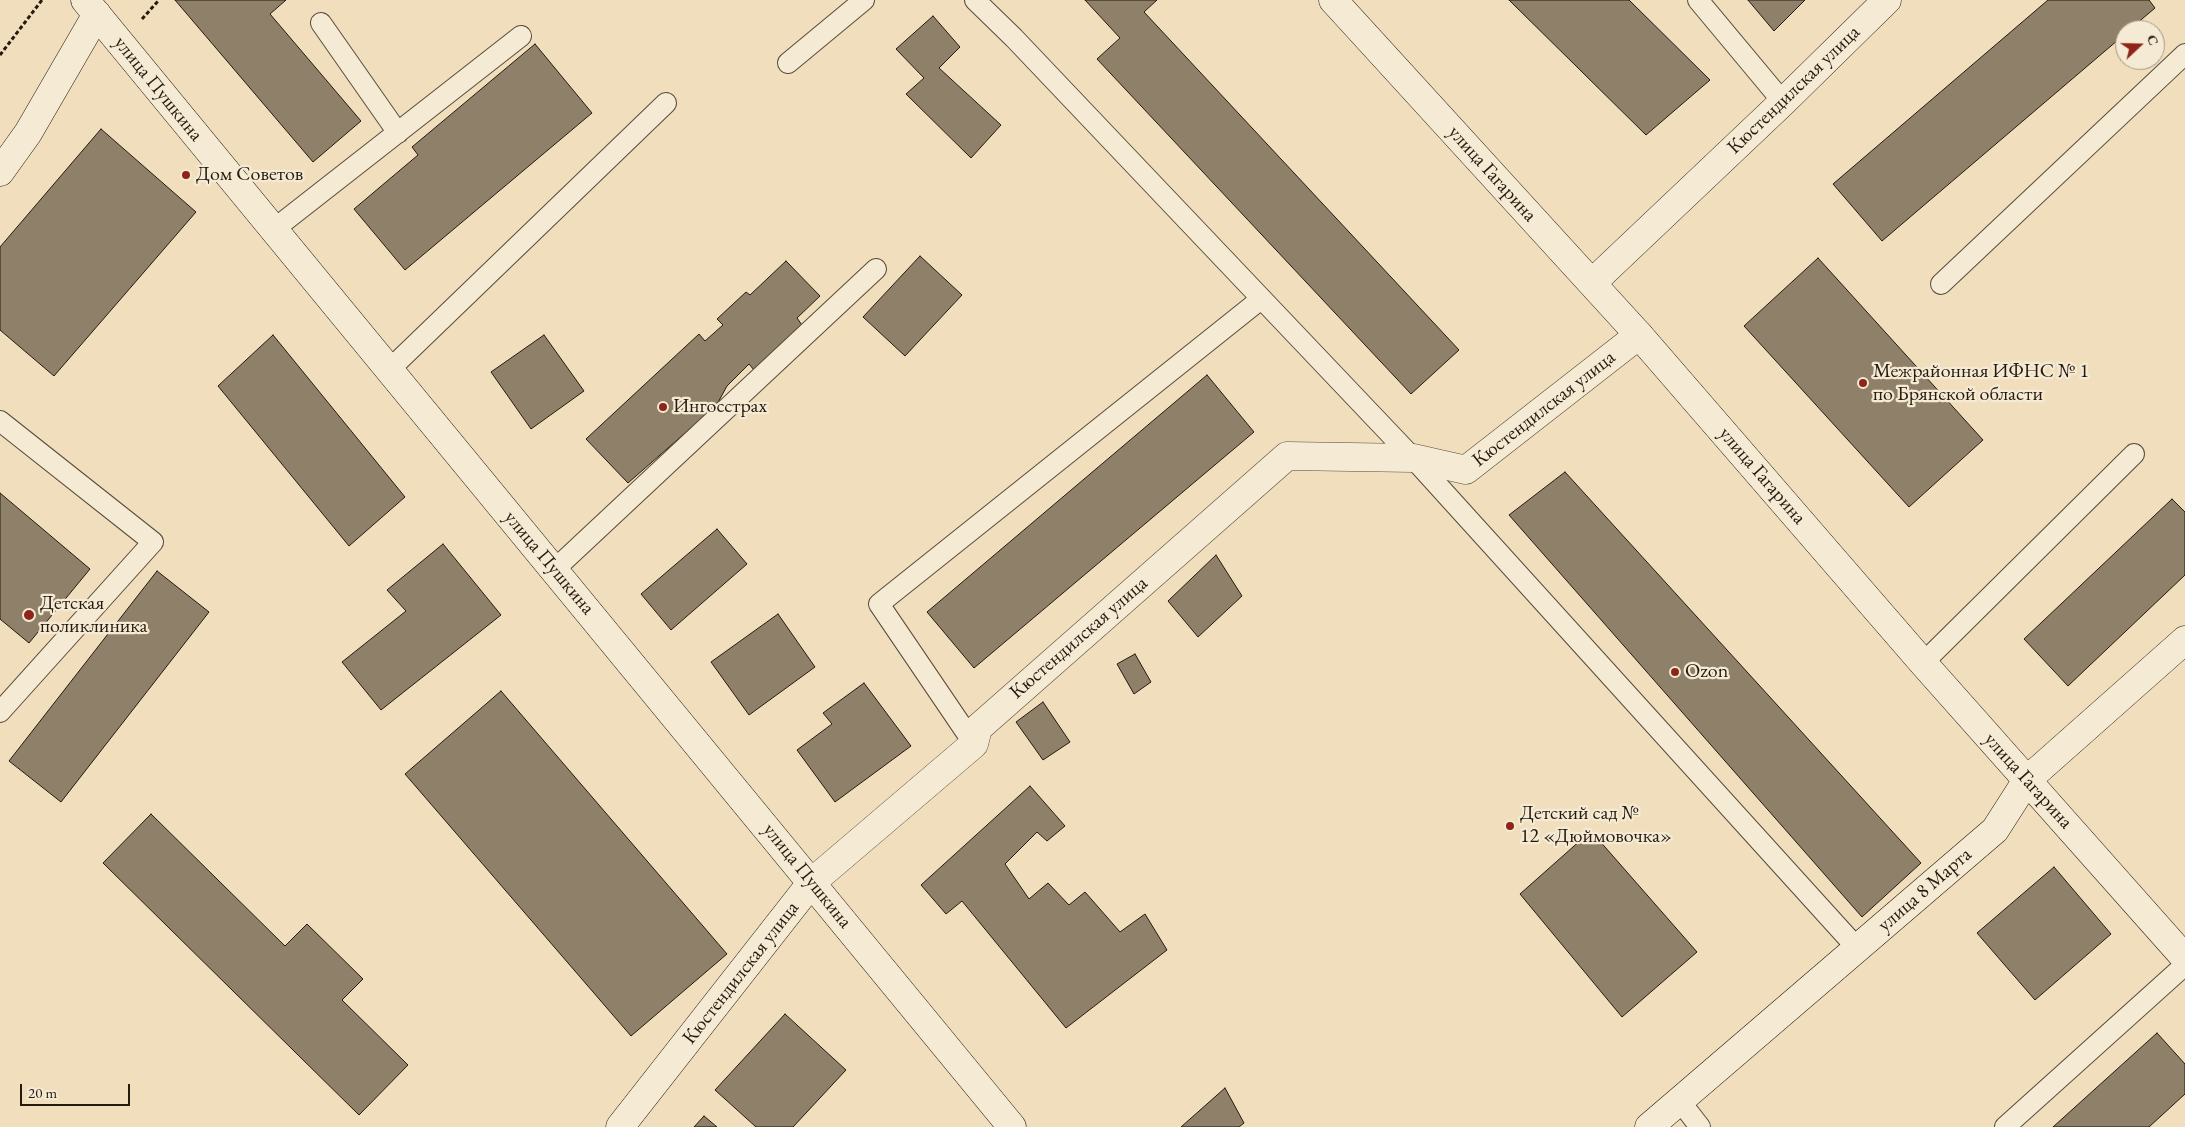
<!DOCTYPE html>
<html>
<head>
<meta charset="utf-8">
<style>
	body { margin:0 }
	#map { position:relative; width:2185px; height:1127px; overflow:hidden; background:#f0debd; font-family:"EB Garamond",serif }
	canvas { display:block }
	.north { position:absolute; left:2115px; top:20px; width:50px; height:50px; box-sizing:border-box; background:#f5ead4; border:1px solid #a29785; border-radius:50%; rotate:69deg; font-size:14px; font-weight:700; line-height:20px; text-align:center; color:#261a0f }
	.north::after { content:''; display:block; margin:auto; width:18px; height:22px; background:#8f2418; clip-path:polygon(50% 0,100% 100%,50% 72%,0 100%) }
	.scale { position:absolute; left:20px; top:1084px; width:110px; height:22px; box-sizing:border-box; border:2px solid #261a0f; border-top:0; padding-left:6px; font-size:15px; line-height:18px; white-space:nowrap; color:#261a0f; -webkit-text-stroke:4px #f5ead4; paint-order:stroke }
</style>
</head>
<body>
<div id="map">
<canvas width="2185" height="1127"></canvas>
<div class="north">С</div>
<div class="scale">20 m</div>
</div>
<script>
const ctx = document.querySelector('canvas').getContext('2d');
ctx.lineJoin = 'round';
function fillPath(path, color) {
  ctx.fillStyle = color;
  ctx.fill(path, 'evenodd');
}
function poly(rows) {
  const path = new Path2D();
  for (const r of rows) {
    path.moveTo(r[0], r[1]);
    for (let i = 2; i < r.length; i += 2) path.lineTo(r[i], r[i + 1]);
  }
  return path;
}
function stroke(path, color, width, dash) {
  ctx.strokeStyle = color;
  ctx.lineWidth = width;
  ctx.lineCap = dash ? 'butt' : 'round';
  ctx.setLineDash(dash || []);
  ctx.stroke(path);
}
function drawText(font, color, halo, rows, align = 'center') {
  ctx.font = font + ' "EB Garamond",serif';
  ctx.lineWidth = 4.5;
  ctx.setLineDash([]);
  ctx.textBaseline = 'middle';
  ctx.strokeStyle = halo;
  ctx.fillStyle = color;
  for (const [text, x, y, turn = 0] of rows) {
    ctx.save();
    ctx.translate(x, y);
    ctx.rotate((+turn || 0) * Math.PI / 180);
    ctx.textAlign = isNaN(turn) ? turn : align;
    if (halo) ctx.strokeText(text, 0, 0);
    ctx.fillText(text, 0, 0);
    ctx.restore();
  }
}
const building = poly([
	[175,0,286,0,270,14,361,121,313,162,175,0],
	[1085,0,1157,0,1144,12,1459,350,1411,394,1097,59,1120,38,1085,0],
	[1509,0,1629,0,1710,80,1646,135,1509,0],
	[1748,0,1805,0,1774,31,1748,0],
	[2048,0,2149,0,2155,8,2129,30,2125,30,2125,34,1882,241,1833,184,2048,0],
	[933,16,960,47,939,68,1001,125,971,158,906,94,924,78,896,49,933,16],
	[535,44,592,113,405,270,354,209,418,155,412,147,535,44],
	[101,129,196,212,54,376,0,330,0,247,101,129],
	[920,256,962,295,905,356,863,317,920,256],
	[1818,258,1983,440,1909,507,1744,326,1818,258],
	[786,261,820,296,797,318,802,325,754,370,749,364,727,386,716,406,628,483,586,439,699,334,705,341,723,325,717,319,746,292,750,295,786,261],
	[273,335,405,497,349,546,218,386,273,335],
	[544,335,584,391,531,429,491,372,544,335],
	[1207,375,1254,432,974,668,927,612,1207,375],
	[1565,472,1921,863,1862,917,1509,515,1565,472],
	[0,493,90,569,29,643,0,619,0,493],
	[2172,499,2185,512,2185,575,2068,686,2024,639,2172,499],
	[717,529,747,564,671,630,641,594,717,529],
	[443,544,501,615,381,710,342,662,406,611,387,590,443,544],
	[1216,555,1242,596,1198,637,1168,601,1216,555],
	[157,571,209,612,61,802,9,761,157,571],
	[778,614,815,667,749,715,711,662,778,614],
	[1135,654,1151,682,1134,694,1117,664,1135,654],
	[864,683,911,746,835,802,797,750,832,724,823,713,864,683],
	[501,691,727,954,631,1036,405,774,501,691],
	[1043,702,1070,742,1043,760,1016,722,1043,702],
	[1030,786,1065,826,1047,841,1037,832,1005,864,1029,899,1048,883,1069,905,1085,892,1120,932,1145,914,1167,950,1066,1028,962,901,946,914,921,885,1030,786],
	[151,814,285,946,307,924,363,979,342,1000,408,1065,359,1115,103,863,151,814],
	[1591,831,1697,952,1622,1017,1520,894,1591,831],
	[2054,867,2111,934,2035,1000,1977,933,2054,867],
	[785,1014,846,1070,793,1127,756,1127,715,1090,785,1014],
	[2157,1033,2185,1064,2185,1094,2149,1127,2053,1127,2157,1033],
	[1225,1088,1244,1123,1239,1127,1181,1127,1225,1088],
	[704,1116,717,1127,694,1127,704,1116]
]);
fillPath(building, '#8f8069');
stroke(building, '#261a0f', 1);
const lane = poly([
	[975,0,1014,38,1413,458,1857,948],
	[1698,0,1783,102],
	[321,23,398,133],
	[788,63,864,0],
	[273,230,521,36],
	[1941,284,2185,54],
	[389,370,666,103],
	[0,421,153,542,0,712],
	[554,570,876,269],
	[1923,663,2134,454],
	[974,744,879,604,1261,299],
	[1679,1100,1700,1127],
	[2005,1127,2185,965]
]);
const street = poly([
	[812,882,974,744,978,728,1287,456,1413,458,1466,470,1639,335]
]);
const secondary = poly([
	[85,0,1012,1127],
	[1333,0,1639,335,1923,663,2185,958],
	[0,172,28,133,97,14],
	[1592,283,1783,102,1887,0],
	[620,1127,812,882],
	[1649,1127,1995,830,2027,780,2185,640]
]);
stroke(lane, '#584b3a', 22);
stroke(street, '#584b3a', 29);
stroke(secondary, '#261a0f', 29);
stroke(poly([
	[142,19,159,0],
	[0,55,42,0]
]), '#261a0f', 3, [4, 2.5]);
stroke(lane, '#f5ead4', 20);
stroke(street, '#f5ead4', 28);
stroke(secondary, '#f5ead4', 28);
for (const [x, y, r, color] of [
	[186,175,5,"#8f2418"],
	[1863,383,5,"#8f2418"],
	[663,407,5,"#8f2418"],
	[29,615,6,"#8f2418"],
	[1675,672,5,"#8f2418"],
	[1510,826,5,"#8f2418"]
]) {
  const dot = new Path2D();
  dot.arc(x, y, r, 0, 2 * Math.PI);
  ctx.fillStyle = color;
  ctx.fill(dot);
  stroke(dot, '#f5ead4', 2);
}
drawText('20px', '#261a0f', '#f5ead4', [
	["улица Пушкина",158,89,51],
	["Кюстендилская улица",1794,90,-44],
	["улица Гагарина",1492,174,48],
	["Кюстендилская улица",1544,409,-38],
	["улица Гагарина",1762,476,49],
	["улица Пушкина",549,563,50],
	["Кюстендилская улица",1079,638,-41],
	["улица Гагарина",2028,781,48],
	["улица Пушкина",807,876,51],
	["улица 8 Марта",1925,890,-41],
	["Кюстендилская улица",741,973,-52]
]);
drawText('20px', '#261a0f', '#f5ead4', [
	["Дом Советов",196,175],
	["Межрайонная ИФНС № 1",1873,372],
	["по Брянской области",1873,395],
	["Ингосстрах",673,407],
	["Детская",40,604],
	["поликлиника",40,627],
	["Ozon",1685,672],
	["Детский сад №",1520,814],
	["12 «Дюймовочка»",1520,837]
], 'left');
</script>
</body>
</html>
